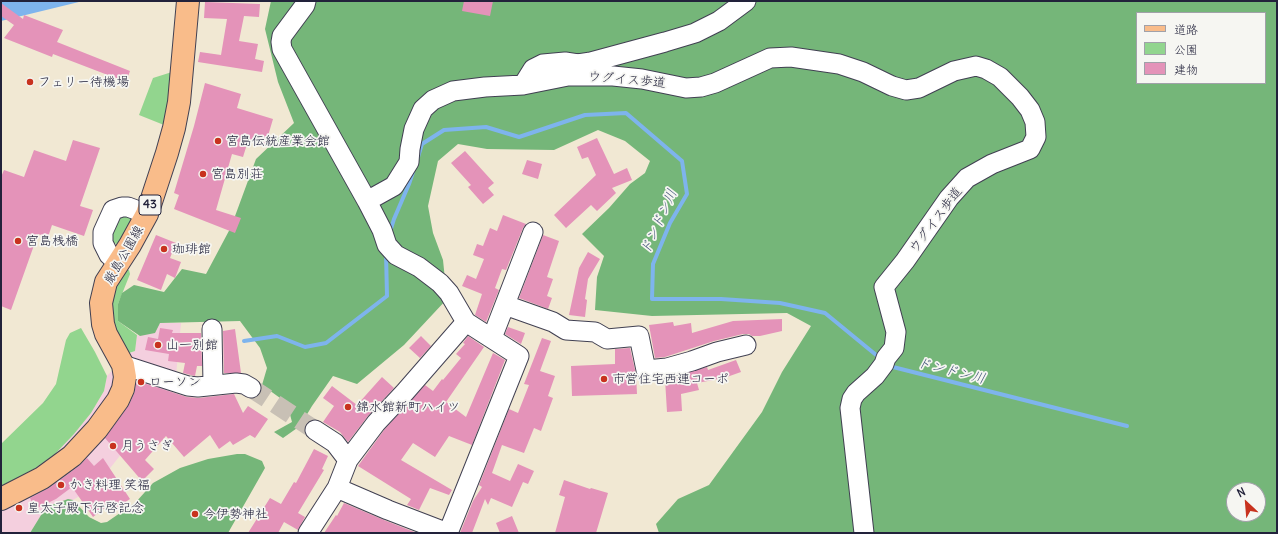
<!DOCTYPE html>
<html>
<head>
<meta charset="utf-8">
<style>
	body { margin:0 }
	#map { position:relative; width:1278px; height:534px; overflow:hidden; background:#f1e8d3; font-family:Delius,"Klee One",sans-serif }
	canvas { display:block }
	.frame { position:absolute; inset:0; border:2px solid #22223b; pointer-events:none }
	.legend { position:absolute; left:1136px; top:12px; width:130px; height:72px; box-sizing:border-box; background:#f6f6f2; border:1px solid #a1a1a9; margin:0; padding:5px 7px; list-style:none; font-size:12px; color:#22223b }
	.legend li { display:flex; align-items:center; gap:8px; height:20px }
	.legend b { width:20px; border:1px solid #a1a1a9 }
	.north { position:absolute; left:1226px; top:482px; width:40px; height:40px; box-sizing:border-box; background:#f6f6f2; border:1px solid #a1a1a9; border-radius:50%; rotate:334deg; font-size:11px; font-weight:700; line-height:16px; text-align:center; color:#22223b }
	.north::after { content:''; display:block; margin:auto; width:14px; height:18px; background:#c8321e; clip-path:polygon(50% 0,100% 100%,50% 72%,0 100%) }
</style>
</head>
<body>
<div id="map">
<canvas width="1278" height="534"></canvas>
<div class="frame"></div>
<ul class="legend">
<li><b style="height:5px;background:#f9bc8a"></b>道路</li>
<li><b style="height:11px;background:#92d58e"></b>公園</li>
<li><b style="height:11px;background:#e493b9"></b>建物</li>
</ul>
<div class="north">N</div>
</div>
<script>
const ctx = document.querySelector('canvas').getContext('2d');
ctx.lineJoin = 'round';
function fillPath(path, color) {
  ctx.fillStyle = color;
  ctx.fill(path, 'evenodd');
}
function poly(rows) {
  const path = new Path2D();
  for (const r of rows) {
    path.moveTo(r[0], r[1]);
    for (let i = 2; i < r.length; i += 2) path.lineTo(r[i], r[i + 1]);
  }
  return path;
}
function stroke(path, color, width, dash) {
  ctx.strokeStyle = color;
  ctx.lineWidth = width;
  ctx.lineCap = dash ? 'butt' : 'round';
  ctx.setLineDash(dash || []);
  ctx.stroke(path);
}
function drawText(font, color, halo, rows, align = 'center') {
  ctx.font = font + ' Delius,"Klee One",sans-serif';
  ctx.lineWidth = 3.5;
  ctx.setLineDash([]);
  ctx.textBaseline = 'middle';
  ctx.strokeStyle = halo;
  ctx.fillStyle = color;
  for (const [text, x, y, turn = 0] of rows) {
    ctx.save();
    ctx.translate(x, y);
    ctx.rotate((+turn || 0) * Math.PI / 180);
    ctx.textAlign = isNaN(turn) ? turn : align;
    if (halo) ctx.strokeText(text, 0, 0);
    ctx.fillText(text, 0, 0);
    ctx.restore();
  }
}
fillPath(poly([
	[160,323,181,323,175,386,96,486,73,500,68,499,46,507,30,533,1,533,1,486,34,469,55,454,74,434,91,413,104,391,107,376,129,353,135,351,137,335,140,336]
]), '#f4cfde');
fillPath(poly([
	[172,72,169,99,164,125,139,115,153,78],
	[119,214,134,219,117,244,113,243,110,236],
	[123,270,129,270,130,274,118,304,118,321,137,335,135,351,129,353,120,345,109,320,113,287],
	[81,328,95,352,107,376,104,391,91,413,74,434,55,454,34,469,1,486,1,444,43,403,56,384,66,340,70,333]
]), '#92d58e');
fillPath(poly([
	[271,1,1277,1,1277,533,659,533,656,524,678,499,709,485,762,412,782,372,811,326,787,313,652,316,595,310,597,277,604,256,582,234,609,208,630,184,645,173,650,161,625,141,598,130,554,150,487,149,458,144,438,161,428,206,433,233,443,260,447,299,404,345,357,384,333,376,312,406,300,426,283,438,274,432,292,422,287,403,262,385,267,368,260,348,240,321,160,323,155,333,140,336,118,321,118,304,122,293,134,285,164,292,182,269,206,274,231,227,256,159,294,123,278,82,265,29],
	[1137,13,1265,13,1265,83,1137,83],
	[1234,490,1258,490,1258,514,1234,514],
	[237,454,245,454,262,461,265,468,228,533,30,533,46,507,68,499,73,500,89,517,101,523,107,522,136,502,153,483,180,468,208,459]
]), '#75b679');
fillPath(poly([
	[1,1,83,1,1,21]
]), '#7eb4ed');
stroke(poly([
	[418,157,422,144,444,130,486,127,519,137,585,115,626,113,682,161,687,194,670,223,653,264,652,299,721,299,780,303,825,313,881,359],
	[390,232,394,219,409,184,413,172],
	[244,341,277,336,305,347,326,343,387,296,386,253],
	[889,366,1127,426]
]), '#7eb4ed', 4);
fillPath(poly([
	[464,1,493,1,490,16,462,11],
	[205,2,260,4,259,17,244,16,239,41,258,44,255,59,264,61,262,72,198,62,200,52,221,55,227,19,204,18],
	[1,3,23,19,24,15,63,30,57,42,130,71,126,82,53,54,52,57,4,38,14,25,1,16],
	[205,83,241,94,237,108,273,119,265,146,248,141,243,157,232,154,216,210,241,218,235,233,174,209,179,195,174,193,194,126],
	[597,138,614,174,627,168,632,180,612,188,616,193,597,211,591,205,566,228,554,215,596,175,588,157,582,159,577,147],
	[73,140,100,148,80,206,93,210,84,236,52,225,48,237,38,234,11,310,1,306,1,177,4,170,24,177,34,150,66,161],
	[465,151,494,183,488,188,494,195,483,204,468,187,471,185,451,163],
	[527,160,542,164,538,179,522,174],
	[503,215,526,224,523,228,506,270,502,269,495,288,499,290,486,322,475,315,482,294,462,286,467,275,476,279,484,259,473,255,477,244,483,246,490,228,497,231],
	[156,235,176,243,170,258,181,262,175,278,167,274,161,290,137,280],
	[543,235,559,241,547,277,553,279,547,296,552,298,548,309,519,298],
	[588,252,600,259,588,279,585,299,587,300,585,317,569,315,579,268],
	[782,319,782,331,760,336,752,336,749,334,743,334,714,341,665,357,655,358,649,325,673,322,674,326,691,323,692,333,733,321],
	[508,327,525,333,521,344,505,334],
	[160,328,173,330,172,333,201,333,202,366,197,366,195,376,183,373,185,363,168,361,169,354,145,350,148,337,158,339],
	[235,329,241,373,224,373,223,331],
	[421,336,431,346,420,358,409,348],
	[468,336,484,347,446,402,466,417,493,353,505,360,472,445,449,436,435,457,413,443,401,460,452,490,449,495,430,488,419,510,407,505,411,499,358,466,384,430,425,385,433,391,442,379,443,380,461,358,456,354,465,344,463,343],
	[542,338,551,341,540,371,555,376,548,396,553,398,541,431,534,428,524,453,502,445,492,473,510,481,518,464,534,471,528,484,523,482,512,507,491,498,488,505,485,499,472,533,460,533,473,501,482,487,479,485,509,409,518,413,529,385,524,384],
	[630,348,636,374,637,394,572,396,571,366,615,364,615,349],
	[736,360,741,372,724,378,697,383,699,390,681,394,682,411,667,412,665,379,707,367,708,370],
	[382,377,394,388,368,416,348,442,340,432,323,422,334,406,323,398,332,386,357,405],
	[137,381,187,397,199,398,234,394,243,413,248,406,268,419,255,438,250,435,233,445,230,441,219,449,210,435,184,457,166,436,145,460,154,469,142,481,105,438,129,405,134,394],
	[314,449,328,456,322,469,324,470,298,513,305,517,298,530,284,522,278,533,248,533,270,498,281,504,294,482,296,483],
	[87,458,94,466,103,458,130,499,110,512,106,507,93,517,72,487,56,499,35,509,30,498,49,488,79,466],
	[564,480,590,489,591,488,608,493,596,533,555,533,565,497,559,495],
	[344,503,384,520,417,533,324,533,336,515,337,516],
	[512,516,519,533,500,533,496,523]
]), '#e493b9');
stroke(poly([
	[251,388,315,430]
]), '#c8c0b5', 19, [19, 10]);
const minor = poly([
	[306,1,305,5,282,36,281,42,282,49,367,201,382,230,387,245,396,255,419,267,440,283,449,293,466,322,519,356,448,533],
	[523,85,533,69,543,64,565,62,578,64,591,62,665,42,695,33,719,21,746,1],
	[367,201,394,186,409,162,410,149,414,129,423,109,433,100,453,91,485,87,523,85,568,76,613,76,642,79,686,88,701,87,715,83,770,58,791,57,839,64,863,72,892,86,906,90,919,88,954,71,976,66,986,69,1000,77,1020,97,1030,110,1035,122,1036,137,1030,149,992,164,967,178,949,198,905,261,884,287,896,332,894,348,886,358,884,364,875,376,856,393,852,399,850,408,864,533],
	[118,263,109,255,103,243,103,232,113,210,122,207,128,207,147,214],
	[505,305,553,322,566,330,595,332,607,339,639,336,646,370,667,368,692,361,717,352,746,345],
	[212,329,213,385],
	[492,338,533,232],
	[123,365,188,386,198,387,236,383,244,384,251,388],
	[348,460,376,423,405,392,466,322],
	[337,488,388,510,448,533],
	[308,533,337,488,348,460,335,443,315,430]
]);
const major = poly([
	[1,499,42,478,72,456,97,429,118,400,123,389,125,377,123,365,106,334,103,324,101,303,106,282,130,245,147,214,167,153,174,128,179,102,188,1]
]);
stroke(minor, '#414052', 21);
stroke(major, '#414052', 24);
stroke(minor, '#fff', 19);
stroke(major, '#f9bc8a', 22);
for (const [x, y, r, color] of [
	[30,82,4,"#c8321e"],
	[218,141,4,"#c8321e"],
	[203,174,4,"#c8321e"],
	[18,241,4,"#c8321e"],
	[164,249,4,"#c8321e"],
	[158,345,4,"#c8321e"],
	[604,379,4,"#c8321e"],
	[141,382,4,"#c8321e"],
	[348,407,4,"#c8321e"],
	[113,446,4,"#c8321e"],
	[61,485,4,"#c8321e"],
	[19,508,4,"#c8321e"],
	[195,514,4,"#c8321e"]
]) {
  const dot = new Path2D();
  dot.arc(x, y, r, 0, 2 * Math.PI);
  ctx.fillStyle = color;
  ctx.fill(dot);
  stroke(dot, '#f6f6f2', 1.5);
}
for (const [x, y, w] of [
	[150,205,22]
]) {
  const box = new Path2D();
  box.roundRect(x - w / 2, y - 10, w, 20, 3);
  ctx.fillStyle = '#f6f6f2';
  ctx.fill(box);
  stroke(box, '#22223b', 1);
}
drawText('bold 12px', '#22223b', null, [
	["43",150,205]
]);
drawText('13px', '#22223b', '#f6f6f2', [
	["ウグイス歩道",627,80,5],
	["ウグイス歩道",936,220,-53],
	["厳島公園線",124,255,-60]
]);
drawText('13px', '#22223b', '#f6f6f2', [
	["フェリー待機場",38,82],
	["宮島伝統産業会館",226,141],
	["宮島別荘",211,174],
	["宮島桟橋",26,241],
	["珈琲館",172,249],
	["山一別館",166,345],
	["市営住宅西連コーポ",612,379],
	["ローソン",149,382],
	["錦水館新町ハイツ",356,407],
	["月うさぎ",121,446],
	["かき料理 笑福",69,485],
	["皇太子殿下行啓記念",27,508],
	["今伊勢神社",203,514]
], 'left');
drawText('italic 14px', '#425579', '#f6f6f2', [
	["ドンドン川",659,222,-66],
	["ドンドン川",951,371,14]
]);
</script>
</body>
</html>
